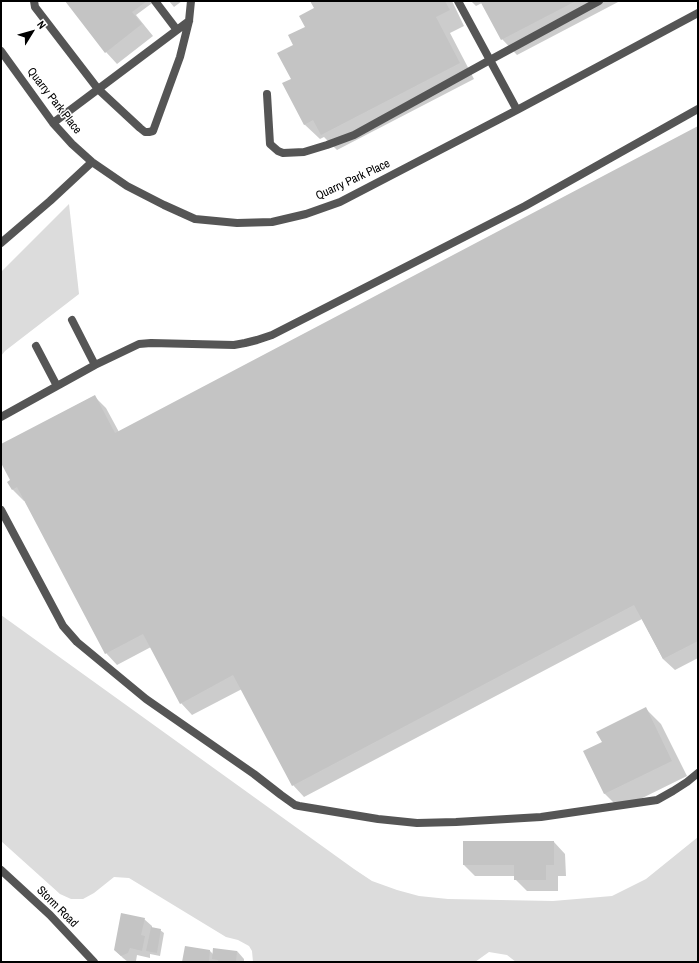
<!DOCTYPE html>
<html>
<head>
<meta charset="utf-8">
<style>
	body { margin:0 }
	#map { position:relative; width:699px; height:963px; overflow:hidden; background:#fff; font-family:"Archivo Narrow",sans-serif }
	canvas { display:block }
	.frame { position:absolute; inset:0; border:2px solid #000; pointer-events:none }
	.north { position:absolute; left:12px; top:12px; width:40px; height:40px; -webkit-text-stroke:3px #fff; paint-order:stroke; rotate:53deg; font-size:11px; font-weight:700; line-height:16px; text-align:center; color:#000 }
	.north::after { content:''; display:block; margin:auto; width:14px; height:18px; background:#000; clip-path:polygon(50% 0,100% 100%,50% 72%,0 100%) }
</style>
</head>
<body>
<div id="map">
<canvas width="699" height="963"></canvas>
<div class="frame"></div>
<div class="north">N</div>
</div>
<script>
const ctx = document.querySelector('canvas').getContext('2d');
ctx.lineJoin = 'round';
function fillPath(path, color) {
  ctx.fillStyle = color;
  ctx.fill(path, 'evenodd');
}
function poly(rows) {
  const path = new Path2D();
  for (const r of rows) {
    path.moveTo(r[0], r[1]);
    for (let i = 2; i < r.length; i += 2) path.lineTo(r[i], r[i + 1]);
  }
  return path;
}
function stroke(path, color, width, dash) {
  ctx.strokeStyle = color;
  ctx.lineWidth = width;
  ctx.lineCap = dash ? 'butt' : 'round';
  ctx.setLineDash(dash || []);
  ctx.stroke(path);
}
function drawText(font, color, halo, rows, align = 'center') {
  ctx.font = font + ' "Archivo Narrow",sans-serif';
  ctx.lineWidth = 3;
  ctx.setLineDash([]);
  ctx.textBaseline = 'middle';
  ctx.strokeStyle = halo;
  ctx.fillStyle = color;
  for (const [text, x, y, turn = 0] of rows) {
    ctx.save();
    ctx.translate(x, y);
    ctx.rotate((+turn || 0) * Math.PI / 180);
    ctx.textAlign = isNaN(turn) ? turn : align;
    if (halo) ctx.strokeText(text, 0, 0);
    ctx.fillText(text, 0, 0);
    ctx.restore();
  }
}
fillPath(poly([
	[69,204,79,294,5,351,1,356,1,272],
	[1,615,354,869,372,881,397,890,419,896,448,899,553,901,612,896,646,879,698,837,698,962,516,962,507,955,489,952,475,962,253,962,252,951,249,946,238,940,226,937,129,878,114,877,94,893,83,899,71,899,60,894,1,841]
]), '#dcdcdc');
fillPath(poly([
	[67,1,155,1,136,15,153,36,117,64,106,52],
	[169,1,182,1,174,7],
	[311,1,452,1,464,26,450,33,474,79,337,150,324,137,320,139,304,124,292,79,294,45,306,27,315,9],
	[471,1,620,1,517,55,502,39,482,3,476,6],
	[698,127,698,658,675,670,663,659,642,619,304,797,293,785,242,689,192,715,181,703,151,647,117,665,106,653,25,501,24,501,13,490,9,482,12,481,1,461,1,445,94,396,106,408,119,432],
	[646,709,661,724,687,776,620,809,604,793,603,742],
	[554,842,565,854,566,876,558,876,558,891,527,891,515,879,515,876,475,876,464,865],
	[144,919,152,926,152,928,160,930,164,933,160,956,150,954,150,958,137,955,136,961,128,962,123,958,115,950],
	[210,951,214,955,237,951,244,959,244,962,219,962,219,961,217,961,217,962,183,962]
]), '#0003');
fillPath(poly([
	[65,1,147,1,132,12,142,24,105,53],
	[310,1,445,1,450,10,436,17,460,63,321,135,313,120,304,125,282,83,291,79,277,53,293,45,288,35,305,27,299,16,314,8],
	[480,1,576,1,501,40],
	[698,126,698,641,663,659,634,605,292,786,233,675,180,704,143,634,105,654,17,487,12,490,7,482,10,480,1,463,1,444,95,395,115,433],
	[646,707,672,761,604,794,583,751,602,742,596,732],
	[463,841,554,841,554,865,546,865,546,880,514,880,514,865,463,865],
	[121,913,145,918,141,935,145,936,142,951,130,948,128,953,121,956,114,950],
	[151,927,161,929,157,953,146,951],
	[185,946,210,950,209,962,182,962],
	[213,948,237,951,236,962,218,962,218,960,212,959]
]), '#c4c4c4');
stroke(poly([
	[34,1,35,7,98,89,140,128,145,132,149,132,153,131,180,57,189,21,191,1],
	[155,1,177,30],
	[458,1,517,110],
	[1,51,53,123,72,144,92,162,127,186,164,205,195,219,237,223,272,222,306,214,340,202,517,110,698,13],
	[267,94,270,144,278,151,283,153,304,152,327,145,354,135,490,60,599,1],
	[53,123,189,21],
	[1,243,50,201,92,162],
	[72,320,95,365],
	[36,346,57,386],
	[1,417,95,365,139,344,151,343,234,345,245,343,257,340,272,335,525,206,698,109],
	[1,510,63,626,77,642,146,699,254,774,281,795,295,805,299,806,378,819,417,823,456,822,541,817,657,800,673,791,687,782,698,773]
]), '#555', 8);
stroke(poly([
	[1,870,50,915,94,962]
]), '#555', 8);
drawText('12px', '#000', '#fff', [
	["Quarry Park Place",54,101,52],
	["Quarry Park Place",353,180,-25],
	["Storm Road",57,907,45]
]);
</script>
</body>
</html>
